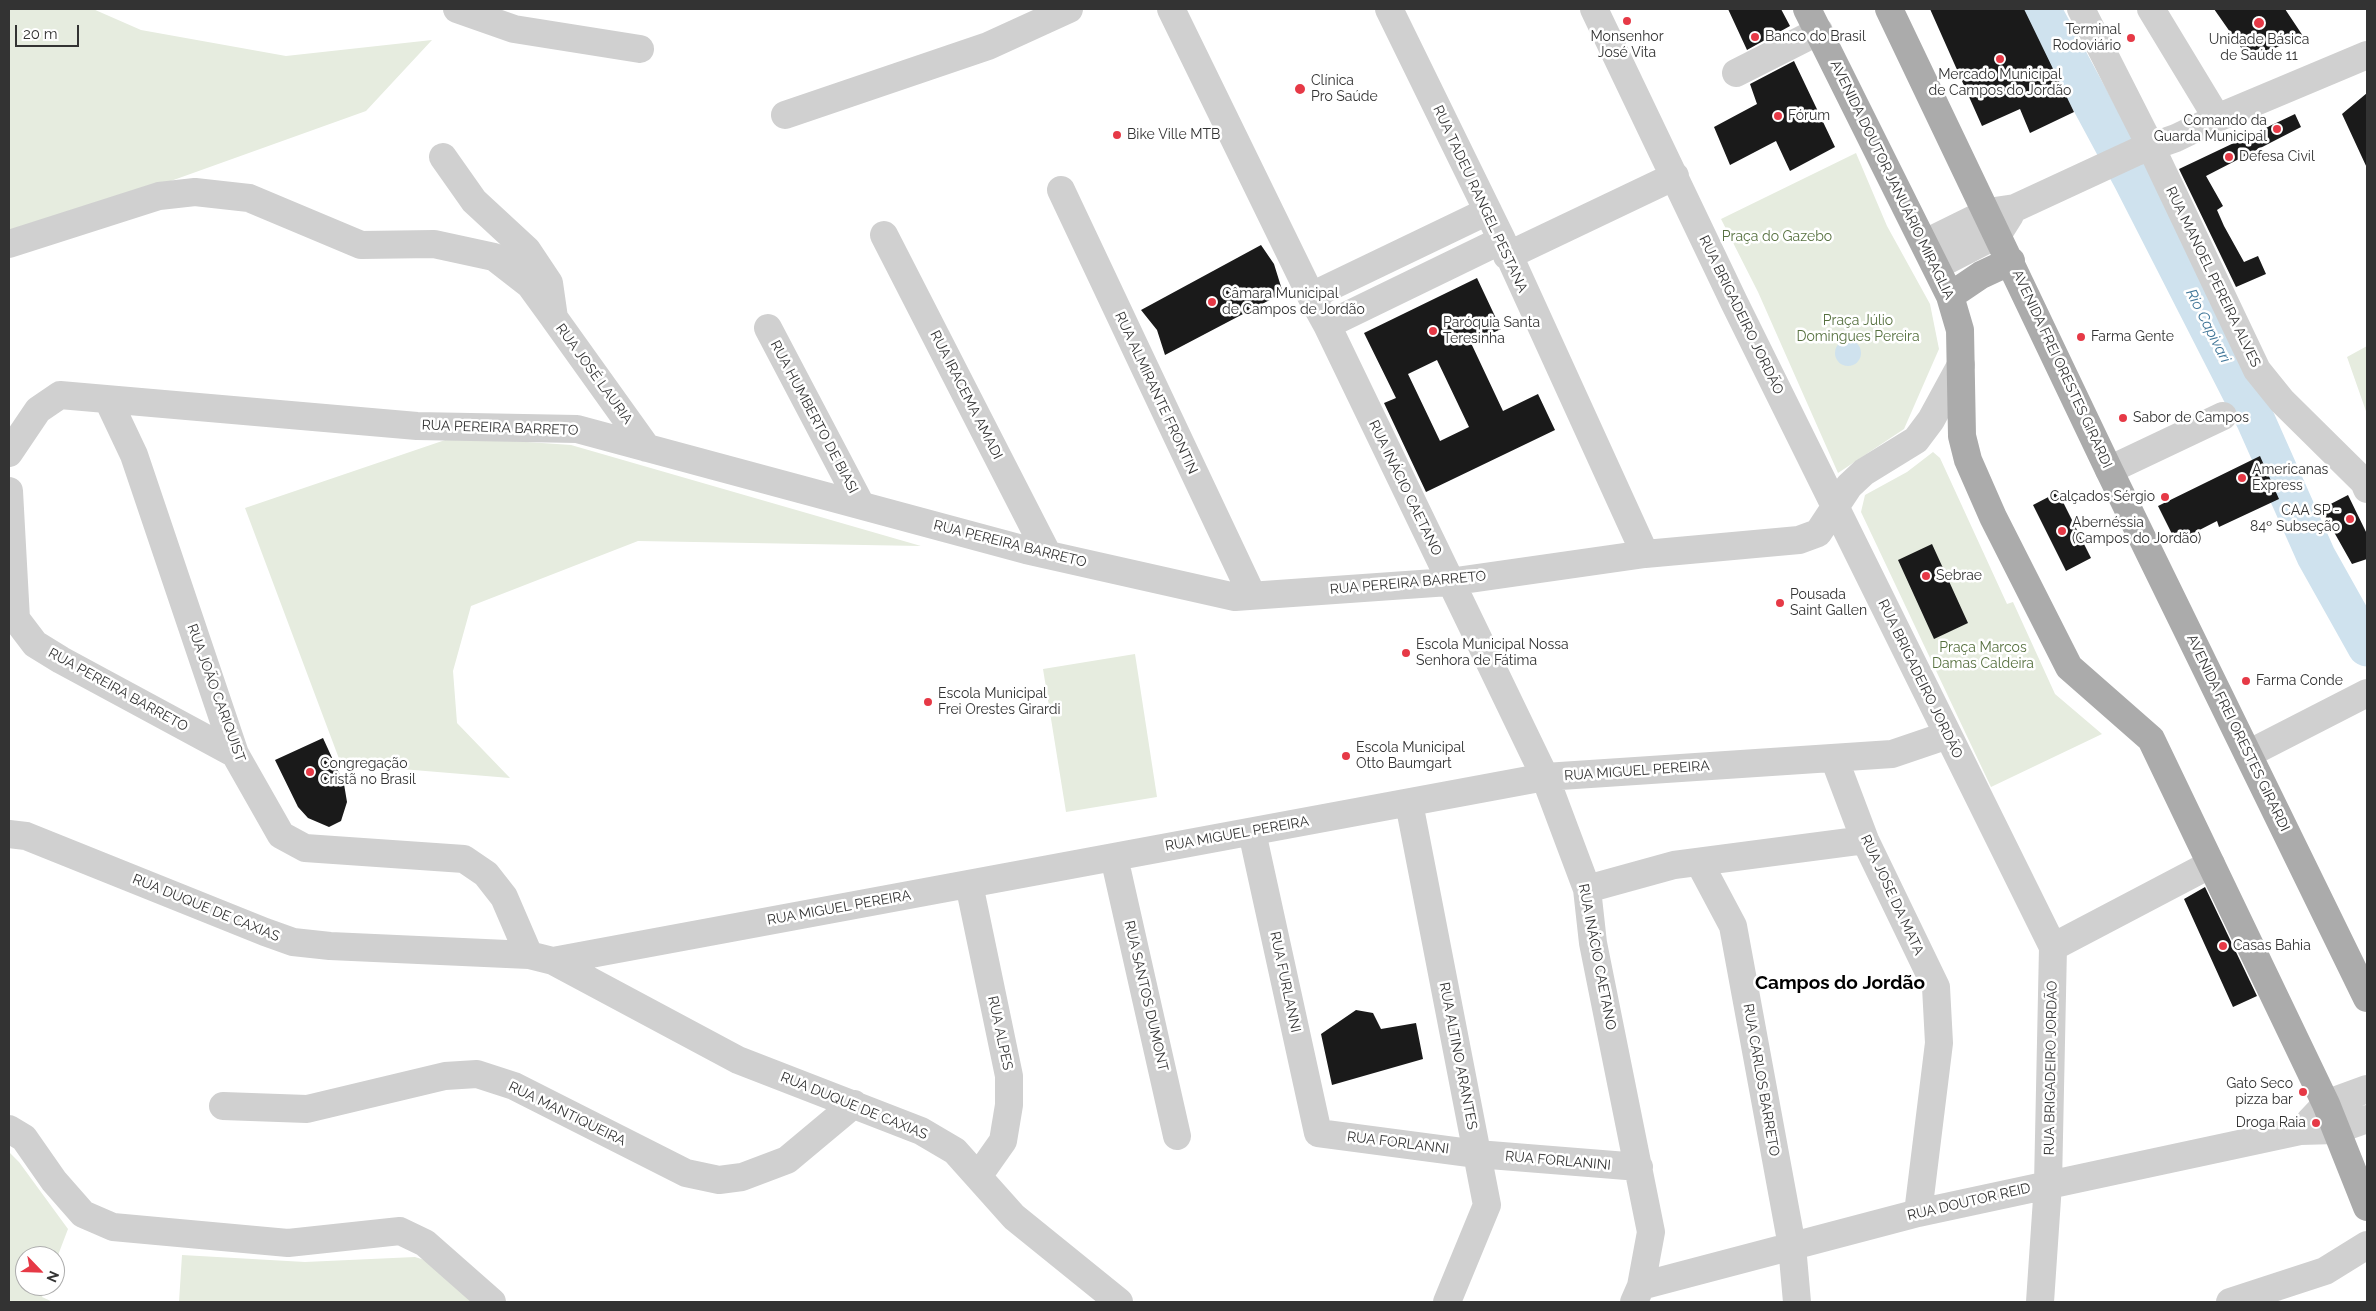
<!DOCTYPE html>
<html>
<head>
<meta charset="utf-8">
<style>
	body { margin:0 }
	#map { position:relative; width:2376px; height:1311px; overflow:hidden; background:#fff; font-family:Raleway,sans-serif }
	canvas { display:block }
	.frame { position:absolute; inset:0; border:10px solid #333; pointer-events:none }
	.north { position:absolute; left:15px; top:1246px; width:50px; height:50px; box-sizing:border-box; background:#fff; border:1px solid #adadad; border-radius:50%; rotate:114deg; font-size:14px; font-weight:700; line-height:20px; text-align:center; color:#333 }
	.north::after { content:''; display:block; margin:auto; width:18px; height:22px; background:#e63946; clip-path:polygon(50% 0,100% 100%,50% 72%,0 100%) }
	.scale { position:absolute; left:15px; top:25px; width:64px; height:22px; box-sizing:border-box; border:2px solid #333; border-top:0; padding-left:6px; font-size:15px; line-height:18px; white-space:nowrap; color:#333; -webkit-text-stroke:4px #fff; paint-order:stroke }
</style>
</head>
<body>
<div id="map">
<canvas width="2376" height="1311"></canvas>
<div class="frame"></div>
<div class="north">N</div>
<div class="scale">20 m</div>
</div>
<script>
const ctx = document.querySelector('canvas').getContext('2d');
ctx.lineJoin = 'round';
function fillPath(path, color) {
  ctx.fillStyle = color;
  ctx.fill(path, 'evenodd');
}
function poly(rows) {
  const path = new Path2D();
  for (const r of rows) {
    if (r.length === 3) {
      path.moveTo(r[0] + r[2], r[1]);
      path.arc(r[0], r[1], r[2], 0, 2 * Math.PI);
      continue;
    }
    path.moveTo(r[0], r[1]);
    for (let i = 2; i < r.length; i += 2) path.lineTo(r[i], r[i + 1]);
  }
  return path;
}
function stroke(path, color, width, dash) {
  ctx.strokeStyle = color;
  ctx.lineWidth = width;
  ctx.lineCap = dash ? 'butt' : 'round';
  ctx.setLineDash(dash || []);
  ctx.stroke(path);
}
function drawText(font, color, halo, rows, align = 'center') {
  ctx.font = font + ' Raleway,sans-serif';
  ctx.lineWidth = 5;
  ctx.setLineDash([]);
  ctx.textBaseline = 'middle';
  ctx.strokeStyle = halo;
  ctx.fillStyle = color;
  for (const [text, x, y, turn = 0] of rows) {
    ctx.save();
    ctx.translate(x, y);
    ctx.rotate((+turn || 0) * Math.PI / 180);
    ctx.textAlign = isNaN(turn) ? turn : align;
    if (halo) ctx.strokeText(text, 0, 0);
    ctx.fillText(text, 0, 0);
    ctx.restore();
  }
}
fillPath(poly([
	[9,9,93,9,141,30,286,56,432,40,366,111,9,239],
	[1856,153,1887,226,1930,304,1939,349,1904,429,1838,473,1758,292,1721,219],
	[2367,346,2367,414,2347,357],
	[454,437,571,445,921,546,638,541,471,606,453,671,457,723,510,778,341,764,245,508],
	[1933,452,1940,458,2007,604,2013,602,2055,694,2102,734,1991,787,1861,512,1865,495,1907,472],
	[1135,654,1157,797,1066,812,1043,669],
	[9,1152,19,1162,68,1229,55,1263,55,1256,25,1256,25,1286,46,1286,42,1297,53,1302,9,1302],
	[182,1255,305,1262,415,1257,447,1267,483,1302,179,1302]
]), '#e6ecdf');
fillPath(poly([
	[1848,353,13]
]), '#cfe2ee');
stroke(poly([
	[2041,9,2133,180,2256,421,2316,556,2367,647]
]), '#cfe2ee', 39);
fillPath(poly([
	[1728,9,1781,9,1790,26,1747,50],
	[1930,9,2024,9,2074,112,2030,133,2020,109,1982,126],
	[2214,9,2285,9,2303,36,2249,59],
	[1794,61,1835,147,1790,171,1776,141,1730,165,1714,127,1757,104,1750,84],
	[2367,93,2367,168,2342,114],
	[2295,114,2301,127,2206,176,2223,206,2217,210,2224,226,2244,262,2258,256,2266,274,2236,287,2179,169],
	[1261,245,1274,264,1283,293,1165,355,1157,330,1141,310],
	[1477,278,1501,329,1471,343,1503,411,1538,394,1555,430,1426,492,1384,403,1396,398,1364,333],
	[1437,360,1469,427,1440,441,1408,374],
	[2260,456,2279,499,2219,527,2217,521,2176,542,2158,506],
	[2058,492,2091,558,2066,571,2033,505],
	[2348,495,2367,534,2367,559,2352,564,2321,509],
	[1932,544,1968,623,1934,639,1898,560],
	[323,738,344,784,347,802,341,821,329,827,308,818,298,807,275,760],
	[2205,887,2257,996,2233,1007,2184,899],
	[1356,1010,1373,1013,1381,1029,1416,1023,1423,1059,1332,1085,1321,1034]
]), '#1a1a1a');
stroke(poly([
	[457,9,514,29,640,49],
	[1171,9,1311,296,1327,325,1545,777,1587,889,1593,943,1651,1232,1641,1286,1634,1302],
	[1389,9,1502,240,1645,554],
	[1594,9,1734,302,2053,947,2048,1184,2040,1302],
	[2081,9,2151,147,2257,370,2282,401,2364,482,2367,489],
	[2151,9,2217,118],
	[1736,73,1819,31],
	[785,115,988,46,1069,9],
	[443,157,474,201,527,250,549,283,554,318,647,448],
	[1061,190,1252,595],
	[884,235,1048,555],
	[1925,243,1988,212,2015,208,2136,152,2176,138,2217,118,2367,55],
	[9,244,159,196,195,192,249,198,361,245,434,244,494,257,530,285,554,318],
	[1507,256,1675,176],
	[1936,266,1998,234,2010,215],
	[1311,296,1488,211],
	[1327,325,1502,240],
	[768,328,861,505],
	[108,400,134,455,235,754,281,835,305,848,464,859,486,874,504,897,529,955],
	[9,453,38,410,60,395,417,426,577,429,1026,550,1235,597,1449,582,1645,554,1799,540,1818,533,1849,486,1864,472,1916,440,1931,420,1961,365],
	[2109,470,2223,416],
	[9,491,16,619,35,644,61,660,235,754],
	[2248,754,2367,693],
	[1834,758,1865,840,1936,987,1939,1043,1918,1213],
	[1409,803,1487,1205,1447,1302],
	[1252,832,1318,1133,1477,1154,1639,1167],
	[9,834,26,836,265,932,293,942,330,946,529,955,553,961,1545,777,1892,754,1948,735],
	[1114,857,1177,1136],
	[1699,862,1733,926,1792,1246,1797,1302],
	[969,884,1009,1076,1009,1105,1003,1141,979,1175],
	[1587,889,1674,865,1865,840],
	[2053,947,2211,864],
	[553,961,738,1060,921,1131,955,1151,1014,1217,1119,1302],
	[223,1106,307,1109,445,1076,477,1074,514,1086,686,1173,719,1180,742,1177,787,1160,854,1104],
	[2310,1121,2326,1104,2367,1089],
	[9,1129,24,1138,54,1181,83,1214,113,1227,288,1243,400,1231,425,1243,492,1302],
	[1641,1286,1918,1213,2300,1131,2336,1130,2367,1119],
	[2230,1302,2325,1271,2367,1245]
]), '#d0d0d0', 28);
stroke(poly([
	[1807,9,1950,296,1960,330,1962,436,1968,460,1993,517,2069,667,2151,739,2326,1104,2367,1207],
	[1889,9,2109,470,2367,998],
	[1950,296,1981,275,2011,261]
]), '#ababab', 28);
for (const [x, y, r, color] of [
	[1627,21,5,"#e63946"],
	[2259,23,6,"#e63946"],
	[1755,37,5,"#e63946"],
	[2131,38,5,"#e63946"],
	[2000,59,5,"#e63946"],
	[1300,89,6,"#e63946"],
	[1778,116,5,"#e63946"],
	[2277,129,5,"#e63946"],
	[1117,135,5,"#e63946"],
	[2229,157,5,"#e63946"],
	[1212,302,5,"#e63946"],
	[1433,331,5,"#e63946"],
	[2081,337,5,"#e63946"],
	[2123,418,5,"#e63946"],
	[2242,478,5,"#e63946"],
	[2165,497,5,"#e63946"],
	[2350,519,5,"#e63946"],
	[2062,531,5,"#e63946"],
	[1926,576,5,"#e63946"],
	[1780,603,5,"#e63946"],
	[1406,653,5,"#e63946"],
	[2246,681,5,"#e63946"],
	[928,702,5,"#e63946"],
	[1346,756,5,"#e63946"],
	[310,772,5,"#e63946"],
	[2223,946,5,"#e63946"],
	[2303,1092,5,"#e63946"],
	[2316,1123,5,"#e63946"]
]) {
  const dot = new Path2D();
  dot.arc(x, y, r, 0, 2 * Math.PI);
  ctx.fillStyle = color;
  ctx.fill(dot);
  stroke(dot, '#fff', 2);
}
drawText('14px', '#333', '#fff', [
	["Terminal",2121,30,"right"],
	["Rodoviário",2121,46,"right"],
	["Monsenhor",1627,37,"center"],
	["José Vita",1627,53,"center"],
	["Banco do Brasil",1765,37],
	["Unidade Básica",2259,40,"center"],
	["de Saúde 11",2259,56,"center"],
	["Mercado Municipal",2000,75,"center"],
	["de Campos do Jordão",2000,91,"center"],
	["Clínica",1311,81],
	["Pro Saúde",1311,97],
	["Fórum",1788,116],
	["Comando da",2267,121,"right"],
	["Guarda Municipal",2267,137,"right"],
	["Bike Ville MTB",1127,135],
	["Defesa Civil",2239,157],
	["Câmara Municipal",1222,294],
	["de Campos de Jordão",1222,310],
	["Paróquia Santa",1443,323],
	["Teresinha",1443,339],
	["Farma Gente",2091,337],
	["Sabor de Campos",2133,418],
	["Americanas",2252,470],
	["Express",2252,486],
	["Calçados Sérgio",2155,497,"right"],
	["CAA SP -",2340,511,"right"],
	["84º Subseção",2340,527,"right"],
	["Abernéssia",2072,523],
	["(Campos do Jordão)",2072,539],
	["Sebrae",1936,576],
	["Pousada",1790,595],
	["Saint Gallen",1790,611],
	["Escola Municipal Nossa",1416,645],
	["Senhora de Fátima",1416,661],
	["Farma Conde",2256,681],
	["Escola Municipal",938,694],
	["Frei Orestes Girardi",938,710],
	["Escola Municipal",1356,748],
	["Otto Baumgart",1356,764],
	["Congregação",320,764],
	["Cristã no Brasil",320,780],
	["Casas Bahia",2233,946],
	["Gato Seco",2293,1084,"right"],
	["pizza bar",2293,1100,"right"],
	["Droga Raia",2306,1123,"right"]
], 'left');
drawText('14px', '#333', '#fff', [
	["AVENIDA DOUTOR JANUÁRIO MIRAGLIA",1892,180,64],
	["RUA TADEU RANGEL PESTANA",1480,199,65],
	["RUA MANOEL PEREIRA ALVES",2213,277,64],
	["RUA BRIGADEIRO JORDÃO",1741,315,64],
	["AVENIDA FREI ORESTES GIRARDI",2062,369,65],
	["RUA JOSÉ LAURIA",594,374,54],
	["RUA ALMIRANTE FRONTIN",1156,393,65],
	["RUA IRACEMA AMADI",966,395,63],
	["RUA HUMBERTO DE BIASI",814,417,62],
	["RUA PEREIRA BARRETO",500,428,2],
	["RUA INÁCIO CAETANO",1405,488,64],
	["RUA PEREIRA BARRETO",1010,544,14],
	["RUA PEREIRA BARRETO",1408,583,-5],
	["RUA BRIGADEIRO JORDÃO",1920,679,64],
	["RUA PEREIRA BARRETO",118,690,29],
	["RUA JOÃO CARIQUIST",216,693,70],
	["AVENIDA FREI ORESTES GIRARDI",2238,733,64],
	["RUA MIGUEL PEREIRA",1637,771,-4],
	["RUA MIGUEL PEREIRA",1237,834,-10],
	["RUA JOSE DA MATA",1892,895,65],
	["RUA DUQUE DE CAXIAS",206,908,22],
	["RUA MIGUEL PEREIRA",839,908,-10],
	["RUA INÁCIO CAETANO",1597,957,79],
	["RUA FURLANNI",1285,982,78],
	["RUA SANTOS DUMONT",1146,996,77],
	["RUA ALPES",1000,1033,78],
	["RUA ALTINO ARANTES",1458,1056,79],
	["RUA BRIGADEIRO JORDÃO",2051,1068,-89],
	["RUA CARLOS BARRETO",1761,1080,80],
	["RUA DUQUE DE CAXIAS",854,1106,22],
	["RUA MANTIQUEIRA",567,1114,26],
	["RUA FORLANNI",1398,1143,7],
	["RUA FORLANINI",1558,1161,5],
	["RUA DOUTOR REID",1969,1202,-13]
]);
drawText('14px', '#56703f', '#fff', [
	["Praça do Gazebo",1777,237],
	["Praça Júlio",1858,321],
	["Domingues Pereira",1858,337],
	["Praça Marcos",1983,648],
	["Damas Caldeira",1983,664]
]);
drawText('italic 15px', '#3f7597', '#fff', [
	["Rio Capivari",2208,326,63]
]);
drawText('bold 19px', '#000', '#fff', [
	["Campos do Jordão",1840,983]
]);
</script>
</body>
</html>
